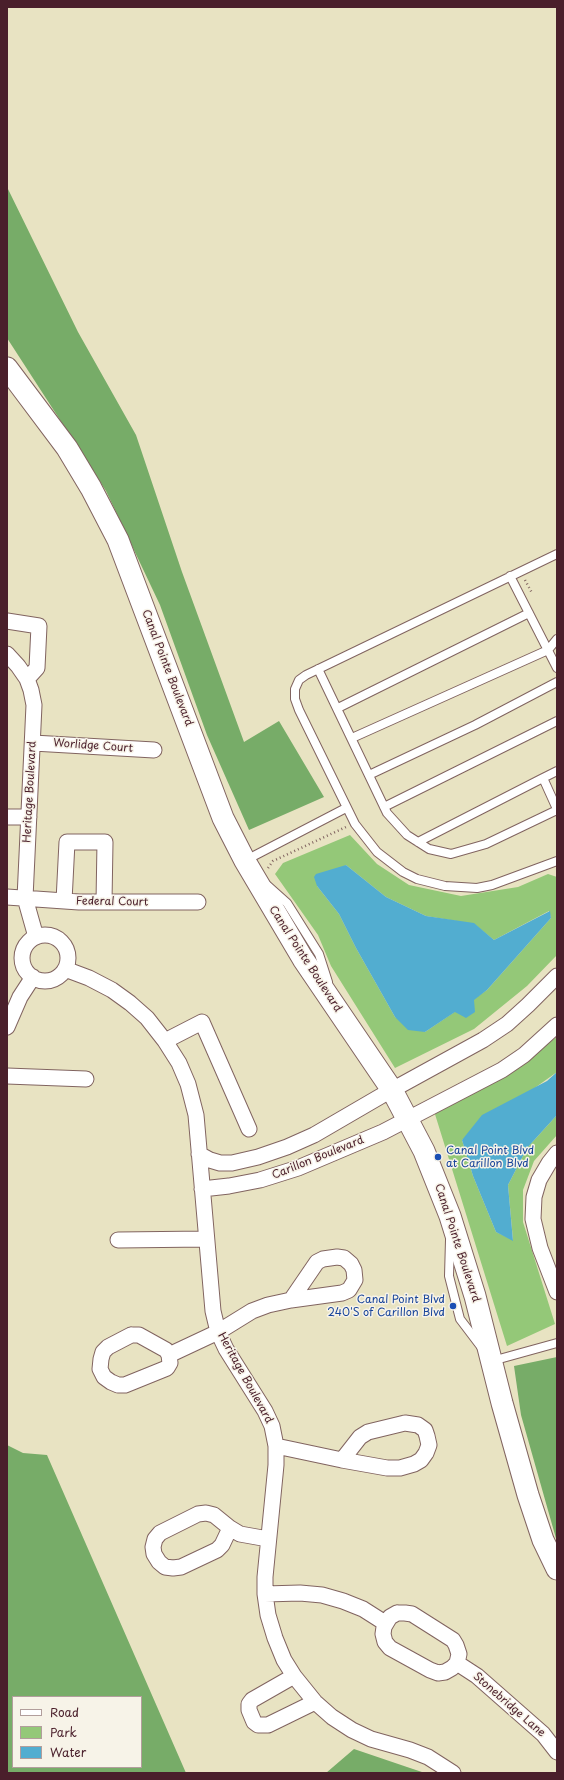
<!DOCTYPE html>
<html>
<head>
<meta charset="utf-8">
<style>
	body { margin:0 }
	#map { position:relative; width:564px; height:1780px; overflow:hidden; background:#e8e3c2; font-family:"Playpen Sans",sans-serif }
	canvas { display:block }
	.frame { position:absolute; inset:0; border:8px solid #4a1f2b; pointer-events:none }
	.legend { position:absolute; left:12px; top:1696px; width:130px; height:72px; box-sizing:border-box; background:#f7f3e8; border:1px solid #b29e9c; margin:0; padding:5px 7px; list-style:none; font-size:12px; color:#4a1f2b }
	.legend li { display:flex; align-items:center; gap:8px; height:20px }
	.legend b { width:20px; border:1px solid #b29e9c }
</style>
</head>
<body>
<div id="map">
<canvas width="564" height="1780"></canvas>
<div class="frame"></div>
<ul class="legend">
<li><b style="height:5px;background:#fff"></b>Road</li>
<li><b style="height:11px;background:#94c878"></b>Park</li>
<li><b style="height:11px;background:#52add0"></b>Water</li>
</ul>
</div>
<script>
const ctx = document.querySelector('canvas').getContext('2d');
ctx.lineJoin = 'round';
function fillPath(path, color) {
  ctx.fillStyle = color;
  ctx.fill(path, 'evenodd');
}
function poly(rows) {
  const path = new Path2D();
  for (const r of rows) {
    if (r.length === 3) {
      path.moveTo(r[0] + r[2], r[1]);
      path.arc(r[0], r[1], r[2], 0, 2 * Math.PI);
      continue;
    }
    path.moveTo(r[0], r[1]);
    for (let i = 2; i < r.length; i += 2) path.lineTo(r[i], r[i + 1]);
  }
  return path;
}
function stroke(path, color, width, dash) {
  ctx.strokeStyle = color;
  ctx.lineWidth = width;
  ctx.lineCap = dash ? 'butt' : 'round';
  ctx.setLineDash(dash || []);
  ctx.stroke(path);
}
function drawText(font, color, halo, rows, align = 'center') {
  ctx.font = font + ' "Playpen Sans",sans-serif';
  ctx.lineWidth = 3;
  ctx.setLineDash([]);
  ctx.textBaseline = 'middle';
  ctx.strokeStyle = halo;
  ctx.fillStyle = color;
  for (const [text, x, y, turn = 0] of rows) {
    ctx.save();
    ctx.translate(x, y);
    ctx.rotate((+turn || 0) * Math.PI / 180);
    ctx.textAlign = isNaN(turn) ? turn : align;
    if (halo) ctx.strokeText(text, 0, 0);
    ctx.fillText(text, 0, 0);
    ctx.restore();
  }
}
fillPath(poly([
	[350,835,377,864,409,885,461,896,518,887,548,874,557,877,557,955,527,986,474,1029,395,1068,331,966,318,935,275,874,283,863],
	[346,865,386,897,426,916,474,924,494,940,549,911,551,918,487,990,425,1032,395,1017,356,948,339,914,317,886],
	[557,1037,557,1072,462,1140,473,1176,496,1232,513,1240,508,1185,527,1148,557,1115,557,1135,534,1161,523,1190,523,1222,555,1324,507,1346,434,1111,506,1073]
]), '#94c878');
fillPath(poly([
	[7,187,78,332,136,435,182,572,244,742,279,721,324,797,249,830,207,735,160,605,106,491,7,338],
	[557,1357,557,1542,521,1415,514,1366],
	[7,1445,23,1453,47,1455,186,1773,7,1773],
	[13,1697,141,1697,141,1767,13,1767],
	[354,1749,407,1767,425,1773,326,1773]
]), '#77ac68');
fillPath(poly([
	[346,865,386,897,426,916,474,923,494,940,550,911,551,918,487,990,474,1000,475,1012,466,1018,455,1012,425,1032,408,1030,395,1017,356,948,339,914,317,886,314,877,316,874],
	[557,1072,557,1115,527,1148,508,1185,513,1241,496,1232,473,1176,462,1140,482,1115,547,1081]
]), '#52add0');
const lane = poly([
	[557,554,306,675,299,680,295,689,295,699,299,710,355,824,377,852,403,872,417,879,445,886,477,888,492,885,557,861],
	[510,576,557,668],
	[318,669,387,813,407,835,429,849,451,854,486,844,557,810],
	[338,708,529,613],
	[352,738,548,650,557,639],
	[557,771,543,778,557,809],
	[369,775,475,725,557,682],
	[384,807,557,721],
	[418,842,543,778],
	[246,860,346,808],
	[268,886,287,903,319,954,328,982],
	[450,1240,449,1276,460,1319,482,1348],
	[492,1361,557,1343]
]);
const street = poly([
	[7,621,39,626,37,668,27,679],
	[7,654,18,666,27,679,31,690,34,705,25,898,36,937],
	[33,743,154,750],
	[7,817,29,817],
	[7,897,79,902,198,902],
	[64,901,67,842,105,842,104,902],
	[45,958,23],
	[65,969,89,978,112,990,130,1003,147,1018,165,1041,179,1063,188,1084,196,1115,213,1311,218,1332,226,1349,265,1411,272,1426,276,1446,276,1465,265,1577,265,1594,268,1615,275,1638,284,1660,294,1676,315,1702,332,1717,352,1730,371,1739,410,1750,428,1757,453,1773],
	[7,1027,20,997,33,977],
	[165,1041,202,1022,249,1129],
	[7,1076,86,1079],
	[557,1153,549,1163,539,1180,534,1197,533,1219,540,1248,557,1292],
	[199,1154,210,1160,220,1163,232,1163,258,1157,287,1147,314,1135,381,1096,483,1040,507,1024,528,1005,557,976],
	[202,1189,229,1186,260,1180,298,1168,383,1132,502,1070,524,1055,557,1025],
	[118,1240,206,1239],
	[337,1257,344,1258,351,1264,354,1270,355,1280,349,1290,342,1293,291,1300,317,1262,323,1259,337,1257],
	[131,1335,139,1335,166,1350,169,1355,170,1363,167,1368,125,1385,118,1385,111,1382,104,1377,100,1369,101,1359,103,1352,108,1347,131,1335],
	[169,1355,218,1332,252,1311,268,1305,291,1300],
	[405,1423,418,1425,425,1430,427,1436,429,1445,426,1453,421,1460,414,1464,400,1468,387,1468,342,1460,360,1437,368,1432,405,1423],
	[276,1446,342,1460],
	[206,1513,214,1515,230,1528,222,1545,217,1550,181,1567,173,1568,165,1567,159,1562,154,1554,153,1547,155,1539,160,1533,198,1514,206,1513],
	[230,1528,240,1534,268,1539],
	[265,1594,300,1593,322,1595,343,1601,363,1609,385,1623],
	[397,1613,405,1613,412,1614,453,1640,456,1645,459,1654,457,1663,452,1668,445,1672,438,1673,430,1670,390,1648,385,1642,383,1634,384,1627,390,1617,397,1613],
	[457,1663,477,1676,543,1734,557,1752],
	[294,1676,252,1700,249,1704,249,1710,254,1722,258,1725,268,1725,315,1702]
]);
const secondary = poly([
	[7,368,67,448,91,488,118,540,223,818,245,861,303,959,392,1090,424,1151,450,1216,475,1296,502,1403,528,1495,543,1540,557,1569]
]);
stroke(lane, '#816460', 10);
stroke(street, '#816460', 17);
stroke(secondary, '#816460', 23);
stroke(poly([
	[525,580,532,593],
	[268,868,273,861,346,827]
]), '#816460', 2.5, [1, 3]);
stroke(lane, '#fff', 8);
stroke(street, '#fff', 15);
stroke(secondary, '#fff', 21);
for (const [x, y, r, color] of [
	[438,1157,4,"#1a4fb4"],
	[453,1306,4,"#1a4fb4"]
]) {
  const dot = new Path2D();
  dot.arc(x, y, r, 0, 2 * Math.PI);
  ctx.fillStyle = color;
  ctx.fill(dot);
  stroke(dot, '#f7f3e8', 1.5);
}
drawText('11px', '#4a1f2b', '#f7f3e8', [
	["Canal Pointe Boulevard",167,668,69],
	["Worlidge Court",93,746,4],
	["Heritage Boulevard",30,792,-87],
	["Federal Court",112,902,1],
	["Canal Pointe Boulevard",305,959,57],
	["Carillon Boulevard",318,1158,-22],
	["Canal Pointe Boulevard",457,1243,72],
	["Heritage Boulevard",245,1378,61],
	["Stonebridge Lane",509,1705,41]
]);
drawText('11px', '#164399', '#f7f3e8', [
	["Canal Point Blvd",446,1151],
	["at Carillon Blvd",446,1164],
	["Canal Point Blvd",445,1300,"right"],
	["240'S of Carillon Blvd",445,1313,"right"]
], 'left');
</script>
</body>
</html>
